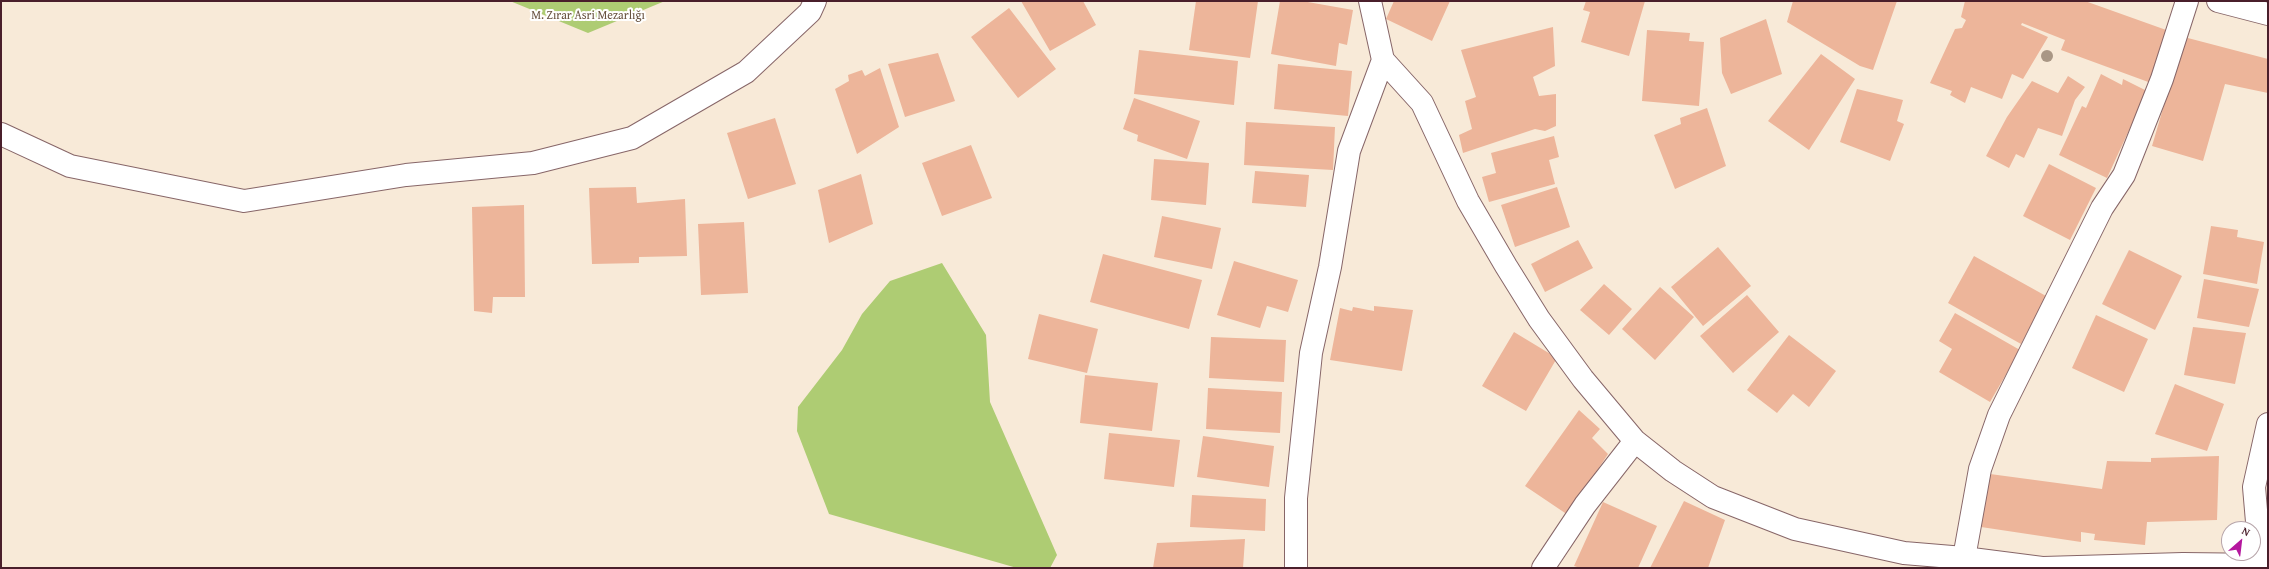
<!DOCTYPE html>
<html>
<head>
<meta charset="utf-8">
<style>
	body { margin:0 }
	#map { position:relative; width:2269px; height:569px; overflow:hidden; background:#f8ead8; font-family:"Gentium Book Plus",serif }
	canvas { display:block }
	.frame { position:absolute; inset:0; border:2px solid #4a1f2b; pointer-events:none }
	.north { position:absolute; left:2221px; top:521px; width:40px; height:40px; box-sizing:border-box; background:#fff; border:1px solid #b7a5aa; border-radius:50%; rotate:28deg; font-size:11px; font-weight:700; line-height:16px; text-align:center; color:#4a1f2b }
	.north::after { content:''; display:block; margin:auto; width:14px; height:18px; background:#b5179e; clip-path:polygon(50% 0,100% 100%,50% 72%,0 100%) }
</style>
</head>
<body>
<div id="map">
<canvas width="2269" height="569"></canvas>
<div class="frame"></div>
<div class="north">N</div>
</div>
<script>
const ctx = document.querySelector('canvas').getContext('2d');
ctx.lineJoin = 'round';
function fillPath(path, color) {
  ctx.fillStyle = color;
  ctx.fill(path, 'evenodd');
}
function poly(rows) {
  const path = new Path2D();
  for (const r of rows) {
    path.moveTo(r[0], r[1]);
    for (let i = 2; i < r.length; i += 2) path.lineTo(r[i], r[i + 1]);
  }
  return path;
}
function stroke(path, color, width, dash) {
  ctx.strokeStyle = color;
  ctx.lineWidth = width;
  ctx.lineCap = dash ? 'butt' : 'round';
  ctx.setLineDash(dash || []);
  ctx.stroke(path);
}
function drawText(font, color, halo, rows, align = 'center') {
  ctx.font = font + ' "Gentium Book Plus",serif';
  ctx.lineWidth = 4;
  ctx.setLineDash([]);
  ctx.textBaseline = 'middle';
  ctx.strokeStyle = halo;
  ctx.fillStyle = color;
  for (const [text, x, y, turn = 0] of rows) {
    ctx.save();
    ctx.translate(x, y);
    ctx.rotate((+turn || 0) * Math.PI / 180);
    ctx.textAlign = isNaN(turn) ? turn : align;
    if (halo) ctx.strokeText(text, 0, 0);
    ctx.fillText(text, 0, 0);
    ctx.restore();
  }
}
fillPath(poly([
	[510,1,665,1,588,33],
	[942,263,986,335,990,402,1057,555,1050,568,1017,568,829,514,797,431,798,407,842,350,862,314,890,281]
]), '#aecc73');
fillPath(poly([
	[1021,1,1083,1,1096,25,1050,51],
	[1196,1,1258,1,1250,58,1189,50],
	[1280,1,1302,1,1353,10,1347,45,1339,43,1336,66,1271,54],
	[1394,1,1450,1,1432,41,1386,19],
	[1586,1,1645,1,1629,56,1581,42,1590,12,1583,10],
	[1793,1,1897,1,1873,70,1860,66,1787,22],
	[1965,1,2085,1,2169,31,2151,83,2061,50,2065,40,2022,23,2021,25,2048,37,2023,79,2012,74,2002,99,1971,87,1965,103,1950,95,1952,91,1930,83,1955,29,1962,28,1966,20,1961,17],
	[1009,8,1056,69,1018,98,971,37],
	[1766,19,1782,74,1731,94,1722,73,1720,38],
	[1553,27,1555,66,1533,77,1539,96,1556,94,1556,126,1545,131,1535,129,1463,153,1459,135,1472,129,1465,101,1476,97,1461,50],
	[1647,30,1690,33,1689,41,1704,42,1699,106,1642,101],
	[2184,37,2268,59,2268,93,2225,84,2203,161,2152,146],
	[1139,50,1238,61,1234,105,1134,94],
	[938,53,955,101,905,117,888,64],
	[1821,54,1855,79,1809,150,1768,121],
	[1278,64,1352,71,1348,116,1274,109],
	[880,68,899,127,857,154,835,89,849,81,848,75,862,70,865,76],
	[2101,74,2122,85,2123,79,2147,91,2107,178,2059,155,2082,106,2086,108],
	[2068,76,2085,87,2075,100,2062,136,2038,128,2024,158,2016,154,2009,168,1986,156,2007,117,2032,81,2058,93],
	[1857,89,1903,100,1897,121,1904,124,1890,161,1840,142],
	[1134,98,1200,121,1187,159,1137,141,1138,135,1123,129],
	[1707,108,1726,166,1675,189,1654,135,1681,124,1680,118],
	[775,118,796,184,748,199,727,133],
	[1246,122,1335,127,1333,170,1244,165],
	[1554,136,1559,157,1549,160,1555,184,1489,202,1482,177,1496,173,1491,153],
	[971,145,992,198,942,216,922,163],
	[1154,159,1209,163,1206,205,1151,200],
	[2049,164,2096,188,2070,240,2023,216],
	[1255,171,1309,175,1306,207,1252,203],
	[861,174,873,224,829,243,818,190],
	[636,187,637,203,685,199,687,256,639,257,639,263,592,264,589,188],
	[1557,187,1570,227,1515,247,1501,205],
	[524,205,525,297,493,297,492,313,474,311,472,207],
	[1162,216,1221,228,1212,269,1154,257],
	[744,222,748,293,701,295,698,224],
	[2211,226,2238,230,2237,237,2264,242,2257,284,2203,274],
	[1578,240,1593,268,1545,292,1531,264],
	[1718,247,1751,286,1703,326,1671,287],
	[2129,250,2182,276,2155,330,2102,304],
	[1103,254,1202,280,1189,329,1090,302],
	[1974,256,2046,296,2021,344,1948,303],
	[1234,261,1298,280,1288,312,1267,306,1260,328,1217,315],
	[2204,279,2259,289,2249,327,2197,318],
	[1604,284,1632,309,1609,335,1580,310],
	[1660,287,1694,317,1655,360,1622,329],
	[1747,295,1779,332,1733,373,1700,336],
	[1374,306,1413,310,1402,371,1330,360,1340,308,1352,311,1353,307,1374,311],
	[1955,313,2020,350,1990,402,1939,372,1952,349,1939,341],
	[1039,314,1098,329,1087,373,1028,359],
	[2096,315,2148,339,2124,392,2072,368],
	[2193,327,2246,333,2235,384,2184,375],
	[1514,332,1557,358,1526,411,1482,386],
	[1789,335,1836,371,1809,407,1793,394,1777,413,1747,390],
	[1211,337,1286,340,1284,382,1209,378],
	[1085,375,1158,383,1152,431,1080,423],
	[2175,384,2224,404,2207,451,2155,434],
	[1208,388,1282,392,1280,433,1206,429],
	[1579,410,1600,429,1592,438,1608,454,1568,515,1525,486],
	[1109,433,1180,440,1174,487,1104,479],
	[1203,436,1274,446,1269,487,1197,477],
	[2219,456,2217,520,2147,522,2145,545,2094,540,2095,534,2081,532,2081,542,1981,527,1990,474,2102,489,2107,461,2151,462,2151,458],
	[1192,495,1266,499,1265,531,1190,527],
	[1684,501,1725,520,1708,568,1650,568],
	[1603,502,1657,526,1638,568,1580,568,1574,566],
	[1245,539,1243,568,1153,568,1157,543]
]), '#edb59a');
const minor = poly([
	[1383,60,1422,103,1468,201,1506,266,1539,319,1583,379,1635,441,1673,471,1713,497,1795,529,1904,553,1964,558,2042,568],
	[1964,558,1980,469,1999,415,2102,208,2124,175,2162,79,2187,1],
	[1296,568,1296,498,1311,353,1330,267,1349,151,1383,60,1370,1],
	[1543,568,1585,505,1635,441],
	[2043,568,2183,564,2268,565],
	[2261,568,2254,487,2268,424]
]);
const tertiary = poly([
	[1,134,70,166,244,201,406,175,533,163,632,138,746,72,810,12,815,1]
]);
const secondary = poly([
	[2218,1,2268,14]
]);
stroke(minor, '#876668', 24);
stroke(tertiary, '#876668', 24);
stroke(secondary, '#876668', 24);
stroke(minor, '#fff', 22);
stroke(tertiary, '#fff', 22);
stroke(secondary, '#fff', 22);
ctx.fillStyle = '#a99785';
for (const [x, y] of [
	[2047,56]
]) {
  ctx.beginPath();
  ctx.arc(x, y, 6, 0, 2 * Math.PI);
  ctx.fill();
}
drawText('12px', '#685341', '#fff', [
	["M. Zırar Asri Mezarlığı",588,16]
]);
</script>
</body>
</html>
